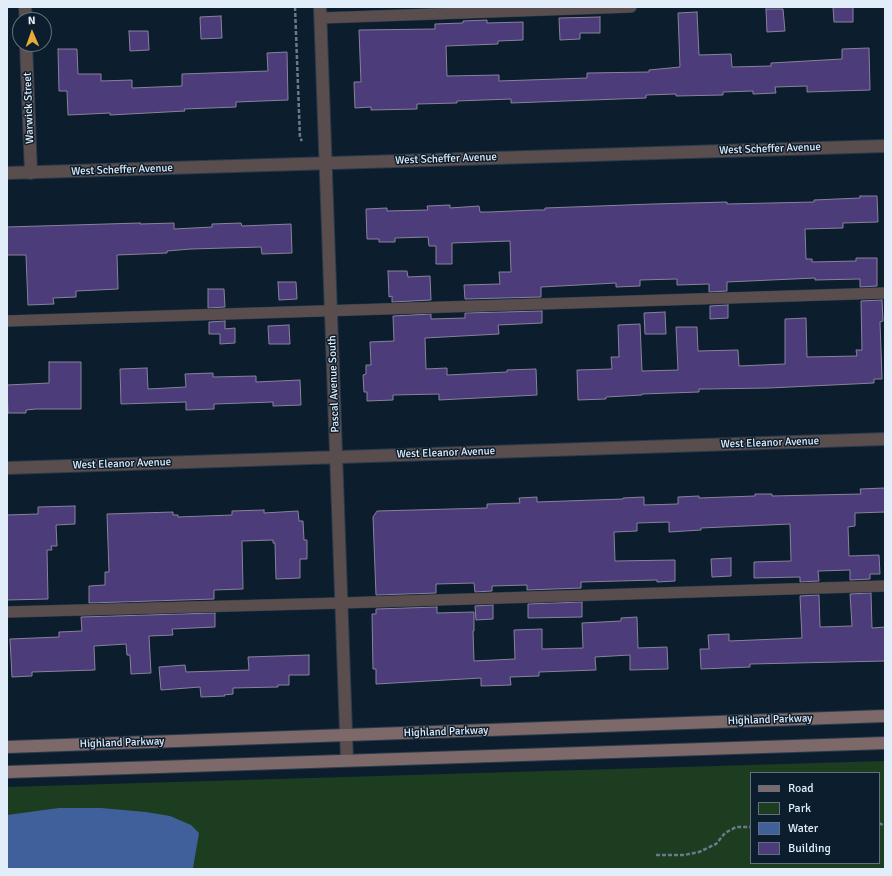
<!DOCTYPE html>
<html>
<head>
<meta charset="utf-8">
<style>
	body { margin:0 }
	#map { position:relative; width:892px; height:876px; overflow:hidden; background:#0c1e2e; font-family:Signika,sans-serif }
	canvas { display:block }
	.frame { position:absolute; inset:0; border:8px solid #e1edf9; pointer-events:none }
	.legend { position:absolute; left:750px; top:772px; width:130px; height:92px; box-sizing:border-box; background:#0c1e2e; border:1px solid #61717f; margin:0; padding:5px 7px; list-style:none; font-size:12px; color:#e1edf9 }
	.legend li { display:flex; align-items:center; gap:8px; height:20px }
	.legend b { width:20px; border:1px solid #61717f }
	.north { position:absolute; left:12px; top:12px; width:40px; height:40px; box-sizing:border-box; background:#0c1e2e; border:1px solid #61717f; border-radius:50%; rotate:358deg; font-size:11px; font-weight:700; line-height:16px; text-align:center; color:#e1edf9 }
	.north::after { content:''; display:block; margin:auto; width:14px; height:18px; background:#e8ab37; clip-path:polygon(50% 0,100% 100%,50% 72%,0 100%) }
</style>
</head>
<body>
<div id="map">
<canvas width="892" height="876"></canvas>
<div class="frame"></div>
<ul class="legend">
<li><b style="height:5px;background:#7d686a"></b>Road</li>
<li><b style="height:11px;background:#1d3d21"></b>Park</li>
<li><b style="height:11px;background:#40609b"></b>Water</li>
<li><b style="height:11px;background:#4c3c79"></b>Building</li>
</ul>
<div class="north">N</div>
</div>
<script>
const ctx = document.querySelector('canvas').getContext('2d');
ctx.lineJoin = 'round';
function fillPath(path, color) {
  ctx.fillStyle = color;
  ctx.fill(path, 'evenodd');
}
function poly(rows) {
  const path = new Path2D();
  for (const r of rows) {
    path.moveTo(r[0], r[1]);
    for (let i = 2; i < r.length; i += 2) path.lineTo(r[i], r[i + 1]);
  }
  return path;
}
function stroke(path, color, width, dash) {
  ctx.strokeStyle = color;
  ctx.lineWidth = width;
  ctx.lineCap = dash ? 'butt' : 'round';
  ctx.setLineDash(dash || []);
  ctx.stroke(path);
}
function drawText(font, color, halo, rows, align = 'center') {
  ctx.font = font + ' Signika,sans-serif';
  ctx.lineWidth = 3;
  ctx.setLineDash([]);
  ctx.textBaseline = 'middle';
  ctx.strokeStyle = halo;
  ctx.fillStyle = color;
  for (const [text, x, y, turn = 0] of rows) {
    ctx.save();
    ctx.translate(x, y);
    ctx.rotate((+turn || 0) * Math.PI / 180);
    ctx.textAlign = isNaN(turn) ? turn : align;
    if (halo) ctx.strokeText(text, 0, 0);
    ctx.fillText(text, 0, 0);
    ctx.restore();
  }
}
fillPath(poly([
	[885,761,885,869,7,869,7,787],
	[751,773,879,773,879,863,751,863]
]), '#1d3d21');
fillPath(poly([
	[59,808,101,808,146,812,170,816,191,825,199,833,193,868,7,869,7,815]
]), '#40609b');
const building = poly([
	[833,7,853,7,853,22,834,22,833,7],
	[766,9,783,9,785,31,767,32,766,9],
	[697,12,699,55,731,54,732,67,771,66,771,63,842,59,842,49,869,48,870,90,807,92,807,86,775,87,776,93,753,94,753,91,723,92,723,95,676,96,676,94,646,95,646,98,511,103,511,99,457,101,457,103,417,104,417,109,371,110,371,107,355,108,354,82,361,82,359,30,435,29,435,24,463,23,463,21,487,20,487,23,523,22,523,40,498,41,498,44,446,46,447,76,499,75,499,81,587,78,587,73,649,72,649,70,680,67,678,13,697,12],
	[221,16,222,38,201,39,200,17,221,16],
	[600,17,600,33,580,33,580,39,560,40,559,18,600,17],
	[129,31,148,31,149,50,130,51,129,31],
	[58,49,77,49,78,74,101,74,101,81,132,80,132,88,182,86,182,74,268,71,267,53,287,52,288,100,236,102,236,107,184,109,185,111,110,115,110,113,68,115,67,91,59,91,58,49],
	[860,196,877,196,878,222,843,223,843,228,805,229,806,259,812,259,812,262,856,261,856,258,877,258,877,286,860,287,860,279,815,280,815,278,727,282,727,291,709,292,709,284,677,285,677,279,640,280,640,286,616,287,616,283,541,287,541,297,465,299,464,285,500,284,499,272,511,272,510,241,452,243,452,264,436,264,436,246,429,246,428,237,395,238,395,242,379,242,379,239,367,239,366,209,387,208,387,211,428,210,427,206,450,205,450,208,479,206,480,212,489,212,536,210,545,210,545,208,653,204,727,202,727,204,814,202,814,200,860,198,860,196],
	[140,223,140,224,174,223,174,229,212,227,212,224,241,223,242,226,291,224,292,253,262,254,261,247,191,249,167,251,167,253,117,255,118,289,76,291,76,297,53,298,54,304,28,305,26,255,7,255,7,227,140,223],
	[388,271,407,271,408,277,430,276,431,300,392,302,392,296,389,297,388,271],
	[278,282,296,282,297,299,279,300,278,282],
	[208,289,224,289,225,307,208,308,208,289],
	[882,300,883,321,880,322,882,379,874,379,874,383,769,388,706,389,699,389,699,392,642,394,642,395,606,397,606,399,578,400,577,370,612,369,611,357,619,357,618,325,640,324,642,371,678,370,676,327,697,327,698,351,738,350,739,366,785,364,785,319,806,318,807,357,857,356,856,350,862,350,861,301,882,300],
	[728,305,728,318,710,319,710,306,728,305],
	[542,311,542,323,498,325,499,334,425,338,426,369,447,368,447,375,507,372,507,370,536,369,537,395,439,400,439,394,393,395,393,400,367,401,367,392,364,392,363,375,366,374,366,365,371,365,370,342,394,341,393,316,431,314,431,319,465,318,465,313,542,311],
	[665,312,666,334,645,334,644,313,665,312],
	[225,321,225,329,235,328,235,343,220,344,220,334,209,334,209,322,225,321],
	[289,325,290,344,269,344,268,326,289,325],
	[49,362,81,362,81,409,36,409,26,410,26,413,8,413,7,385,49,383,49,362],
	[147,368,148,389,186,387,185,374,213,373,213,377,256,376,256,382,300,380,301,405,273,406,273,402,214,404,214,409,186,410,186,402,121,404,120,369,147,368],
	[885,488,885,512,855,513,855,526,848,527,849,556,879,555,880,574,870,574,870,579,850,580,850,570,818,571,819,581,800,582,800,577,754,578,754,562,791,561,790,524,701,528,701,530,669,532,669,522,637,523,637,531,614,532,615,561,675,560,675,581,657,582,657,580,581,582,581,588,527,590,527,585,492,586,492,591,475,592,474,583,436,584,436,593,376,595,373,517,377,511,487,508,487,504,520,503,519,498,537,497,537,502,623,499,623,498,644,497,644,505,678,504,678,497,699,496,699,498,755,496,755,494,772,494,772,496,861,494,860,489,885,488],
	[75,506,75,524,56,525,57,546,51,546,52,550,47,550,48,599,7,600,7,515,38,514,38,507,75,506],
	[264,510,264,513,298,511,299,521,303,521,304,540,307,540,307,559,300,559,300,578,276,579,275,543,273,543,273,540,242,541,243,589,214,590,214,599,89,603,89,586,105,585,105,572,109,572,107,514,173,512,173,515,178,515,178,517,232,515,232,511,264,510],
	[731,558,731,576,712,577,711,559,731,558],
	[871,593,872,628,885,627,885,661,750,664,750,667,701,669,700,649,709,649,708,635,729,634,729,641,802,638,800,596,819,595,820,627,852,626,850,594,871,593],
	[582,602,582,617,528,618,528,604,582,602],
	[493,605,493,619,476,620,475,606,493,605],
	[437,607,437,613,474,612,474,631,473,631,474,661,515,659,514,630,542,629,542,649,583,648,582,623,621,621,621,618,637,617,638,648,667,647,668,669,630,670,630,655,595,657,596,670,539,672,539,676,510,677,511,685,481,686,481,678,376,684,376,669,373,669,372,614,376,614,376,609,437,607],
	[215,613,215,627,172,629,173,635,149,636,151,673,131,674,130,655,127,655,126,644,94,646,95,670,32,672,32,676,12,677,10,639,59,637,59,632,82,631,81,617,215,613],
	[309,655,309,675,289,675,289,685,278,685,278,687,233,688,233,694,224,695,225,696,201,697,200,687,161,690,159,667,185,665,186,672,249,670,248,657,309,655]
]);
fillPath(building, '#4c3c79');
stroke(building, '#87829d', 1);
const lane = poly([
	[321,18,631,7],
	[7,321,885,293],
	[7,612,341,603,885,586]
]);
const street = poly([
	[25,7,26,20],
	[320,7,347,760],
	[26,44,31,173],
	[7,173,885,146],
	[7,468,885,439]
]);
const secondary = poly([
	[7,747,885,716],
	[7,772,885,743]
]);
stroke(lane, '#2a3b4a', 12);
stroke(street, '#2a3b4a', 14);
stroke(secondary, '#2a3b4a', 14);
stroke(poly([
	[295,7,300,138,302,141],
	[879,823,885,826],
	[656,855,684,855,699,852,716,844,725,833,736,827,751,827]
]), '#6b7a89', 2.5, [4, 2]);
stroke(lane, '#5a4d4e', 11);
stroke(street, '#5a4d4e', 12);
stroke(secondary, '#7d686a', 12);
drawText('11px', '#e1edf9', '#0c1e2e', [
	["Warwick Street",29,108,-92],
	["West Scheffer Avenue",770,149,-2],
	["West Scheffer Avenue",446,159,-2],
	["West Scheffer Avenue",122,170,-2],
	["Pascal Avenue South",334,384,-92],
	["West Eleanor Avenue",770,443,-2],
	["West Eleanor Avenue",446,453,-2],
	["West Eleanor Avenue",122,464,-2],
	["Highland Parkway",770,720,-2],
	["Highland Parkway",446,732,-2],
	["Highland Parkway",122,743,-2]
]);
</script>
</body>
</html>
